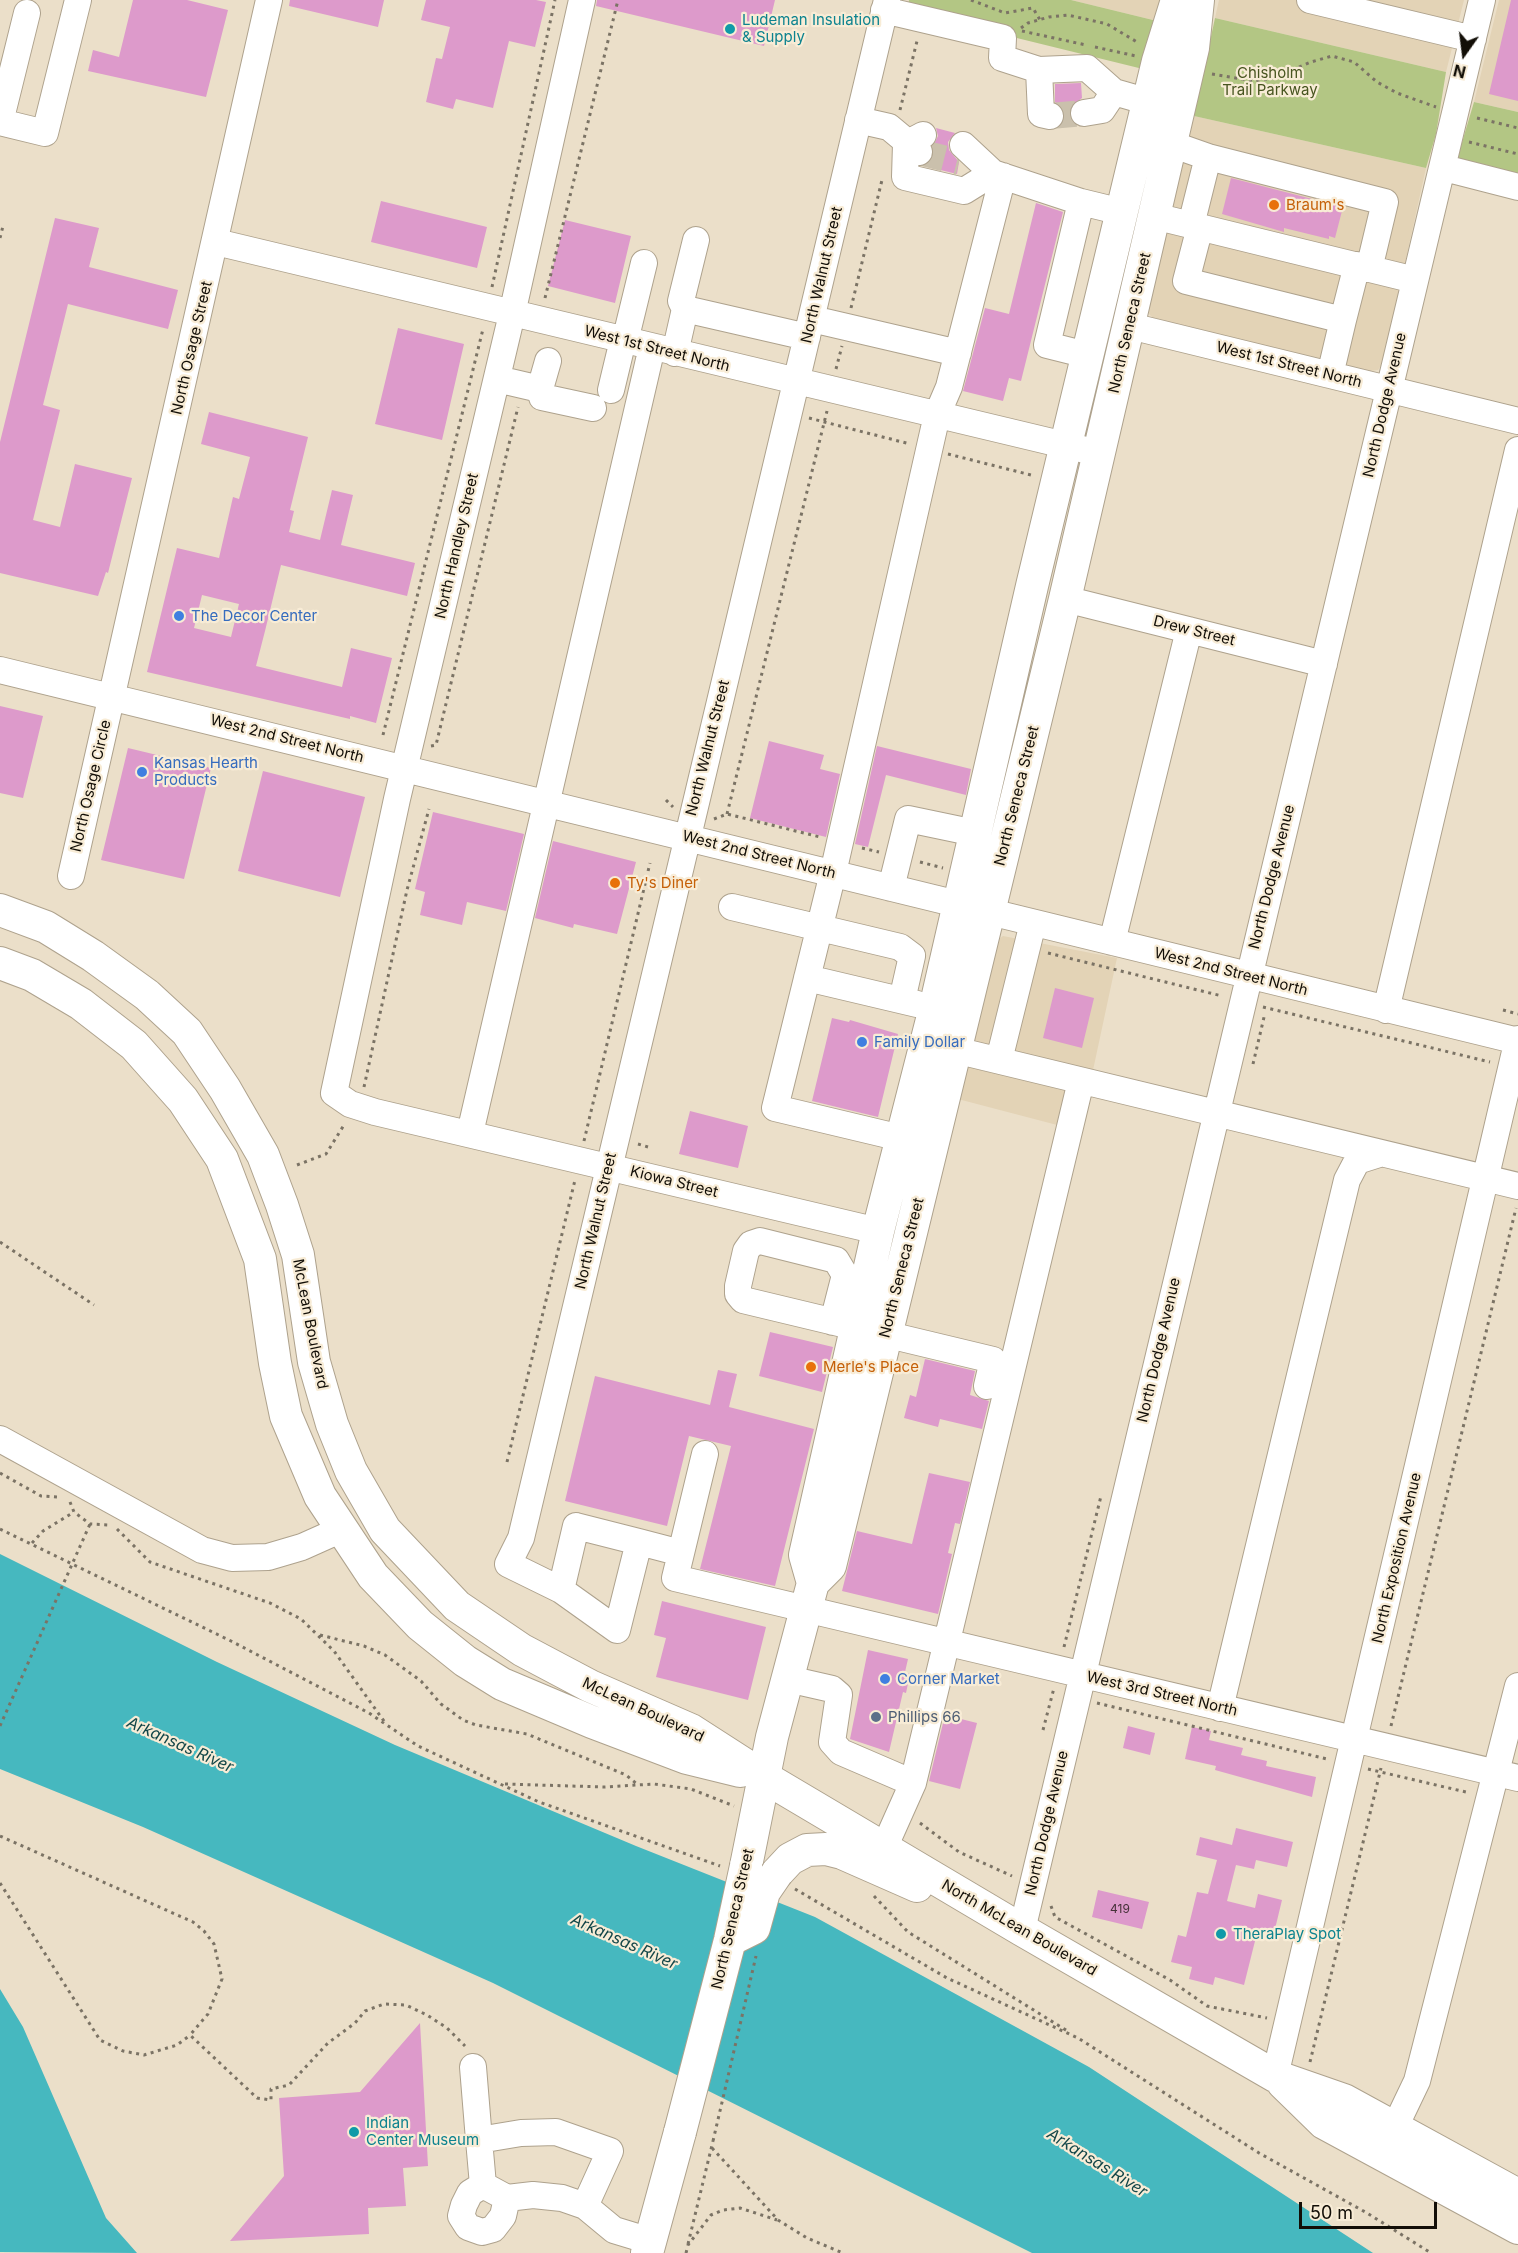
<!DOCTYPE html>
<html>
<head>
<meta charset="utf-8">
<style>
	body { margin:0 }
	#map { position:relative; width:1518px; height:2253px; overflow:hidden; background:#ebdfc9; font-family:Inter,sans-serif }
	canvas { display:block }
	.north { position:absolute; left:1434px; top:24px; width:60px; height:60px; -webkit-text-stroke:4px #f8ecd6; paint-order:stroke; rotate:194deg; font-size:16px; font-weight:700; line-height:24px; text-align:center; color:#120e07 }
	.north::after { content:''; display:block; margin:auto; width:21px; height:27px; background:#120e07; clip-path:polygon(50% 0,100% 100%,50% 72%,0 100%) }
	.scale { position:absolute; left:1299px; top:2202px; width:138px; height:27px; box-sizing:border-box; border:3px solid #120e07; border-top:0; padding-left:8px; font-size:18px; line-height:21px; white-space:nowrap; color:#120e07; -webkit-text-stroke:4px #f8ecd6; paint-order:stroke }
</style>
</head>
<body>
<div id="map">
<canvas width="1518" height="2253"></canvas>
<div class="north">N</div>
<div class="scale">50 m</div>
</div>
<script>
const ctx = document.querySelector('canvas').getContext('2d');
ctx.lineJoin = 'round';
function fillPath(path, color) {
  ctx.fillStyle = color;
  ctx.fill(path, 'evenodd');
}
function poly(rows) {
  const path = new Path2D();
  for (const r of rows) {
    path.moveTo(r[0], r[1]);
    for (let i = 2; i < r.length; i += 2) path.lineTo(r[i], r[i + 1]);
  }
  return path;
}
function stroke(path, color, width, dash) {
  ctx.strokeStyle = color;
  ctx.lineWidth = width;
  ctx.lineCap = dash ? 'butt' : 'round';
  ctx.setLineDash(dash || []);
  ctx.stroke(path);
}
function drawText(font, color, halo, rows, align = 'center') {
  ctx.font = font + ' Inter,sans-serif';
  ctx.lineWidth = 4.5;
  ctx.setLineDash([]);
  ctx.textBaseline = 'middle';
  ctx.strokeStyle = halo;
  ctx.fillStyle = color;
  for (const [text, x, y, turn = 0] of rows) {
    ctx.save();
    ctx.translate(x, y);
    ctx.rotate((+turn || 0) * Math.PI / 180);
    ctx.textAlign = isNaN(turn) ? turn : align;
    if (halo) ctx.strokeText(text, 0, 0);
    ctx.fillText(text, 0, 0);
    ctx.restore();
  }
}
fillPath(poly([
	[1071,0,1162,0,1157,21],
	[1219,0,1464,0,1446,72,1215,18],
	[1499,0,1518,0,1518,112,1474,102],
	[1194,116,1426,168,1383,363,1378,370,1362,372,1155,320,1149,314,1146,304],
	[1003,936,1117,958,1080,1131,954,1098,996,941]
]), '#e3d3b6');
fillPath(poly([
	[909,0,1071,0,1157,21,1147,70,907,11],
	[1215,18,1446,72,1436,134,1426,168,1194,116],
	[1474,102,1518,112,1518,183,1455,166]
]), '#b3c684');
fillPath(poly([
	[0,1554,217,1662,395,1745,636,1846,815,1917,1089,2067,1373,2253,1032,2253,493,1983,143,1827,0,1769],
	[0,1989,23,2027,106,2218,137,2253,0,2252]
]), '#46b8bf');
fillPath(poly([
	[133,0,187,0,228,10,206,97,88,71,93,50,119,57],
	[290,0,384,0,378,27,289,6],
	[426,0,536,0,546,2,535,47,509,41,493,108,456,99,453,109,426,102,436,58,442,59,450,27,421,20],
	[597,0,775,0,764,46,596,6],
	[1511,0,1518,0,1518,101,1489,94],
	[1081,83,1082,98,1070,107,1070,118,1065,118,1064,111,1055,102,1055,84],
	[936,128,955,133,948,142,949,150,959,162,957,174,924,166,934,155,933,146,938,136],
	[1231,178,1343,207,1335,238,1329,236,1329,239,1284,228,1284,232,1222,214],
	[381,201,487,227,477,268,371,242],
	[1036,203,1063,212,1021,381,1009,378,1003,401,963,391,985,308,1009,314],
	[55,218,99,228,89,267,178,290,168,329,68,304,43,405,60,410,33,520,60,527,75,464,132,478,108,573,106,572,98,596,0,573,0,442],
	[565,220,631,236,615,303,548,286],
	[398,328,464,344,442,440,375,424],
	[209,412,308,437,290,510,294,511,289,532,320,540,332,490,353,495,341,545,415,563,407,596,281,565,265,631,256,666,342,687,351,648,392,658,376,723,350,716,350,719,147,672,177,548,219,558,233,497,239,499,250,457,201,444],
	[202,595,239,604,231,637,194,628],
	[0,706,43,716,23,798,0,793],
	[769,741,824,755,820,769,840,774,826,837,750,818],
	[877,746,971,769,966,795,886,775,868,847,855,844],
	[128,748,211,768,184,879,101,860],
	[263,771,365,797,340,897,238,871],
	[433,812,524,834,506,911,467,902,462,925,420,915,425,892,415,889],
	[553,841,636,862,617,934,574,924,573,928,535,918],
	[1055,988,1094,998,1082,1048,1043,1038],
	[832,1018,849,1022,850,1020,898,1034,878,1117,812,1101],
	[690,1111,748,1126,738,1168,679,1154],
	[770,1332,833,1347,822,1392,759,1376],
	[925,1359,975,1371,970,1395,989,1401,982,1429,940,1419,938,1427,904,1418,910,1395,916,1397],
	[718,1370,737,1374,729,1407,814,1429,775,1586,700,1569,731,1446,689,1436,667,1526,565,1501,595,1376,710,1405],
	[929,1473,970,1482,960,1524,955,1523,948,1553,952,1554,938,1614,842,1591,857,1531,912,1544],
	[662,1601,766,1627,748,1700,656,1677,666,1638,654,1635],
	[868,1650,908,1659,905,1672,910,1674,906,1693,903,1692,889,1752,850,1739],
	[945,1715,977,1723,960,1789,929,1781],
	[1128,1726,1155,1733,1150,1755,1123,1748],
	[1192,1727,1211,1731,1209,1740,1243,1748,1241,1755,1267,1761,1266,1766,1316,1777,1312,1797,1215,1770,1216,1766,1185,1759],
	[1236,1828,1293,1842,1287,1867,1256,1860,1254,1869,1236,1865,1227,1901,1255,1908,1258,1894,1282,1900,1274,1933,1258,1929,1244,1985,1215,1977,1213,1985,1189,1979,1192,1967,1171,1962,1178,1935,1186,1937,1197,1892,1208,1894,1217,1860,1196,1855,1200,1837,1232,1845],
	[1098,1890,1149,1902,1142,1929,1092,1917],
	[420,2023,428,2166,403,2168,406,2206,368,2208,369,2234,230,2241,284,2176,279,2098,360,2092]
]), '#dd9acb');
stroke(poly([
	[1050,116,1084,113],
	[919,152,959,162]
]), '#cac0ac', 26, [26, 13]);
const minor = poly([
	[582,0,512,314,397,799,334,1093,350,1104,375,1112,878,1231],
	[1310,0,1473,39],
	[884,10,1003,38,1002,58,1039,70],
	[1084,113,1102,110,1114,92],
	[1050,116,1041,114,1039,70,1087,68,1114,92,1149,102],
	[858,120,889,127,919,152],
	[0,122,45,133,78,0],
	[0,122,27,13],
	[923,135,906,144,905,177,964,191,993,173,963,145],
	[1171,144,1208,157,1191,225],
	[1208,157,1385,202,1369,269],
	[1444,168,1518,187],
	[987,171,1081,202],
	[1154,216,1415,280],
	[1200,227,1186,281,1343,320,1330,375],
	[696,240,681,301,685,309,807,337],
	[216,242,1098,453],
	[812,319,958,353],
	[1343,320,1357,265],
	[1130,326,1518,421],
	[625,341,644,263],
	[675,353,685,309],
	[1087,355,1047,345,1081,202,1122,212],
	[548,361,540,389,542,397,593,408],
	[497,379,540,389],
	[611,390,623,340],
	[1065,599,1324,664],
	[0,670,1518,1041],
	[71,876,269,0],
	[891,888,908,819,975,833],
	[732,907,900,947,912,956,902,1000],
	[1112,942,1189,630],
	[807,978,917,1004],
	[1386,1010,1518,450],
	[955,1050,1518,1186],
	[999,1060,1033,923],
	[470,1133,652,347],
	[901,1138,775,1108,833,873,937,415,949,387,1003,176],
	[833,1322,845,1275,836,1260,760,1241,751,1244,746,1251,738,1286,738,1294,743,1300,993,1360,987,1386],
	[0,1439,202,1550,232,1558,268,1557,302,1547,340,1530],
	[705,1454,675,1578,1518,1778],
	[639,1542,617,1630,561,1590,576,1526,639,1542,681,1553],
	[561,1590,508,1564,521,1538,887,0],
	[788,1679,832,1689,839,1695,832,1742,841,1752,913,1783],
	[1220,1708,1347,1180,1357,1161,1379,1154],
	[884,1848,913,1783,1081,1081],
	[1022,1930,1482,0],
	[473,2067,479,2140,521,2133,556,2132,610,2151,585,2206,614,2230,650,2241],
	[1275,2076,1518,1039],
	[1395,2127,1417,2081,1518,1686],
	[479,2140,483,2185,507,2198,533,2195,562,2198,585,2206],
	[483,2185,470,2193,464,2205,461,2216,468,2227,482,2232,493,2229,503,2216,507,2198]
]);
const major = poly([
	[0,910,46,927,93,956,147,995,187,1032,225,1089,263,1155,282,1205,298,1255,314,1362,332,1424,351,1471,385,1530,457,1606,522,1650,590,1686,691,1730,764,1777,1022,1930,1275,2076,1344,2100,1518,2195],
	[0,963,32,975,81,1004,134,1045,183,1100,222,1159,260,1259,275,1363,286,1416,320,1496,373,1576,420,1625,465,1661,502,1684,592,1722,687,1758,740,1771],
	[813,1583,805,1555,878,1231,935,1008,1032,586,1158,61,1177,0],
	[746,1866,772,1737,813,1583,830,1566,1065,599,1193,48,1198,0],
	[777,1873,790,1859,807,1850,826,1849,842,1853,917,1886],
	[1283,2083,1324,2123,1518,2228],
	[647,2253,680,2132]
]);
stroke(minor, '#aea28d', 28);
stroke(major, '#aea28d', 34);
stroke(poly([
	[971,0,1005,13,1033,8,1040,20],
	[1021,28,1028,23,1049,17,1068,15,1107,24,1137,42],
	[1022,31,1086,45],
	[1095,47,1136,56],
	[1212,74,1254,81,1273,78,1311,62,1332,56,1354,62,1377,82,1397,93,1436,107],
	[900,110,917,41],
	[1477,118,1518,128],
	[1469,142,1518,154],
	[0,238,3,226],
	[492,287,555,0],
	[545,298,618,0],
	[851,308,882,180],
	[836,369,842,346],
	[809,418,910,444],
	[948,454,1035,476],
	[383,735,483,329],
	[431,746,436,745,518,407],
	[666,800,673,807],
	[727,814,827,411],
	[714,819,727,814,820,837],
	[862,848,879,852],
	[920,862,943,868],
	[1048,953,1222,996],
	[1263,1007,1490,1062],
	[1503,1010,1518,1014],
	[1253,1064,1265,1013],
	[364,1087,407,890,429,809],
	[584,1141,650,863],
	[638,1144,648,1147],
	[297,1165,326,1154,344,1125],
	[0,1242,94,1305],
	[507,1462,575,1180],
	[0,1473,41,1496,58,1497],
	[70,1502,74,1512,90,1524,109,1525],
	[0,1529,231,1641,369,1713,418,1746,539,1802,720,1866],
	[117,1529,150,1562,270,1603,301,1619,334,1651,386,1724],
	[32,1543,43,1531,74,1512],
	[320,1635,364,1646,385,1655,421,1681,441,1704,463,1720,476,1725,527,1734,626,1775,637,1784],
	[1064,1647,1101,1496],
	[1097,1703,1327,1759],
	[1391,1726,1516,1208],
	[1043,1730,1054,1688],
	[1368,1769,1470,1793],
	[505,1784,604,1787,654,1784,691,1789,734,1806],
	[920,1823,959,1852,1012,1876],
	[0,1836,193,1922,204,1931,214,1944,222,1979,208,2014,190,2035,257,2098,271,2100,271,2089,289,2085,328,2043,355,2023,365,2011,384,2004,406,2005,427,2015,447,2028,465,2046],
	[0,1883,100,2040,123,2051,144,2055,177,2045,189,2036],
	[795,1889,947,1978,1078,2038,1259,2153,1367,2213,1431,2253],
	[874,1896,908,1932,1069,2032],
	[1051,1906,1055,1917,1170,1980,1207,2006,1267,2018],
	[1310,2062,1381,1768],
	[712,2148,778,2220,807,2238,843,2253],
	[688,2244,713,2141],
	[686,2253,688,2245,711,2215,723,2210,740,2208,777,2220]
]), '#7b7365', 3, [3, 4.5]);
stroke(minor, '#fff', 26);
stroke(major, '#fff', 32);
const majorBridge = poly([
	[736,1937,754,1928,764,1892,777,1873],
	[680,2132,730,1940,746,1866]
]);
stroke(majorBridge, '#aea28d', 34, []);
stroke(poly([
	[0,1726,90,1524],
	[713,2141,756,1956]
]), '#7b7365', 3, [3, 4.5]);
stroke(majorBridge, '#fff', 32);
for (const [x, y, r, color] of [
	[730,29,6,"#0f9aa8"],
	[1274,205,6,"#e8710a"],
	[179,616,6,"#3f7fe0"],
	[142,772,6,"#3f7fe0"],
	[615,883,6,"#e8710a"],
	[862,1042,6,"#3f7fe0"],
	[811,1367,6,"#e8710a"],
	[885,1679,6,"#3f7fe0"],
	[876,1717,6,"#5c6f8a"],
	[1221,1934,6,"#0f9aa8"],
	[354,2132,6,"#0f9aa8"]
]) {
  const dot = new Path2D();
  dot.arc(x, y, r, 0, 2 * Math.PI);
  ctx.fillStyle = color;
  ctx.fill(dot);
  stroke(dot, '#f8ecd6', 2);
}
drawText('12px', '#453138', null, [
	["419",1120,1909]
]);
drawText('15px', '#0d838f', '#f8ecd6', [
	["Ludeman Insulation",742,20],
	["& Supply",742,37],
	["TheraPlay Spot",1233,1934],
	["Indian",366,2123],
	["Center Museum",366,2140]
], 'left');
drawText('15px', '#485520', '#f8ecd6', [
	["Chisholm",1270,73],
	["Trail Parkway",1270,90]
]);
drawText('15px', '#c56008', '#f8ecd6', [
	["Braum's",1286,205],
	["Ty's Diner",627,883],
	["Merle's Place",823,1367]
], 'left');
drawText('15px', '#120e07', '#f8ecd6', [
	["North Walnut Street",822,275,-77],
	["North Seneca Street",1130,323,-77],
	["North Osage Street",192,348,-77],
	["West 1st Street North",657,349,14],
	["West 1st Street North",1289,365,14],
	["North Dodge Avenue",1385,405,-77],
	["North Handley Street",457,546,-77],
	["Drew Street",1194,631,14],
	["West 2nd Street North",287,739,14],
	["North Walnut Street",708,748,-76],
	["North Osage Circle",91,786,-77],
	["North Seneca Street",1017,796,-76],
	["West 2nd Street North",759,855,14],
	["North Dodge Avenue",1272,877,-76],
	["West 2nd Street North",1231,972,14],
	["Kiowa Street",674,1182,14],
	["North Walnut Street",596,1221,-77],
	["North Seneca Street",902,1268,-76],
	["McLean Boulevard",310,1324,79],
	["North Dodge Avenue",1159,1350,-77],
	["North Exposition Avenue",1397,1558,-77],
	["West 3rd Street North",1162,1694,13],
	["McLean Boulevard",643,1710,25],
	["North Dodge Avenue",1047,1823,-77],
	["North Seneca Street",733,1919,-77],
	["North McLean Boulevard",1019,1928,30]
]);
drawText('15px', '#366cbe', '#f8ecd6', [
	["The Decor Center",191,616],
	["Kansas Hearth",154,763],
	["Products",154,780],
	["Family Dollar",874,1042],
	["Corner Market",897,1679]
], 'left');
drawText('15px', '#4e5e75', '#f8ecd6', [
	["Phillips 66",888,1717]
], 'left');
drawText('italic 16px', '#144749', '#f8ecd6', [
	["Arkansas River",180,1745,24],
	["Arkansas River",624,1942,24],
	["Arkansas River",1097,2163,32]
]);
</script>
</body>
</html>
